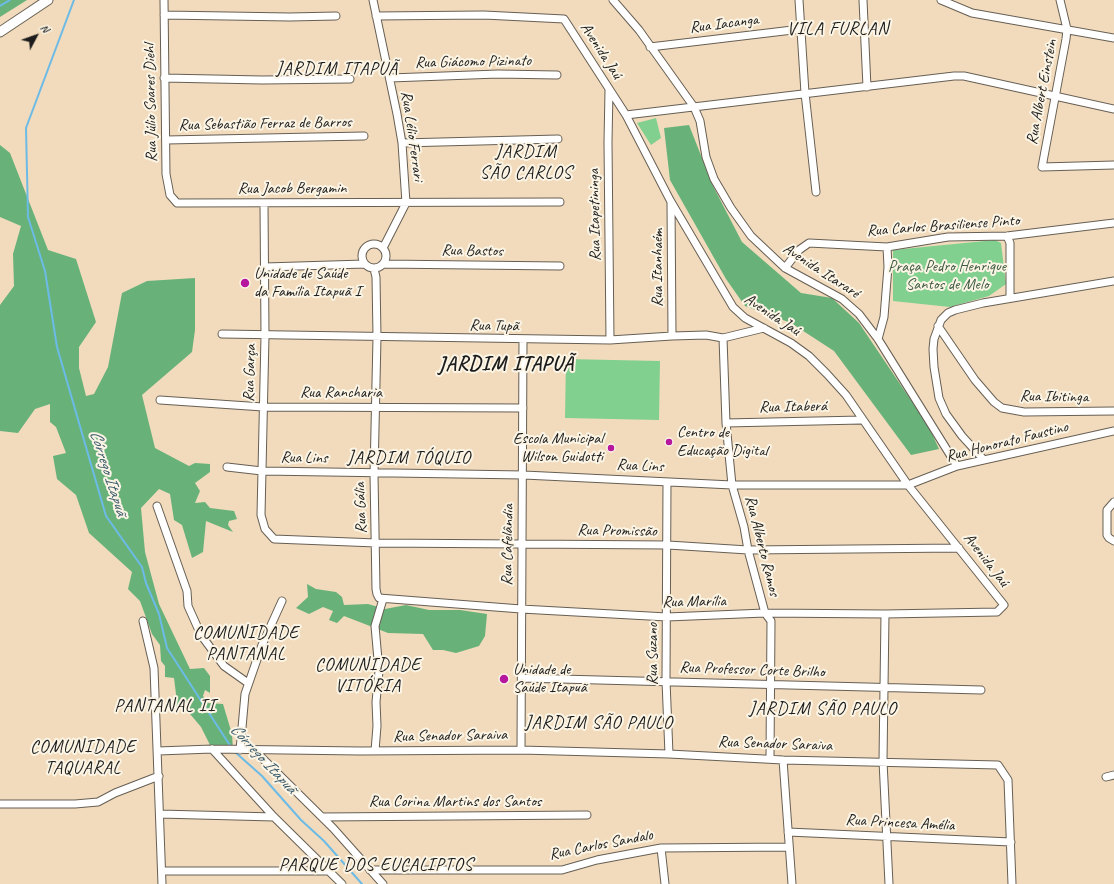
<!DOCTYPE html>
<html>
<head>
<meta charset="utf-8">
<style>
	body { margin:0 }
	#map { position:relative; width:1114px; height:884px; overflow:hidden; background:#f1dbbc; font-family:Caveat,sans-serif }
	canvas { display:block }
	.north { position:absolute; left:16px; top:16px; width:40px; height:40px; -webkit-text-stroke:3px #fcf5e5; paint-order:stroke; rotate:49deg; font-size:11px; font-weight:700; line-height:16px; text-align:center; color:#1c1c1c }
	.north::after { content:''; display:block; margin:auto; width:14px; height:18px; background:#1c1c1c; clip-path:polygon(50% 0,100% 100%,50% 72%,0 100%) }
</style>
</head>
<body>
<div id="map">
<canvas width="1114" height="884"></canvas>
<div class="north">N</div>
</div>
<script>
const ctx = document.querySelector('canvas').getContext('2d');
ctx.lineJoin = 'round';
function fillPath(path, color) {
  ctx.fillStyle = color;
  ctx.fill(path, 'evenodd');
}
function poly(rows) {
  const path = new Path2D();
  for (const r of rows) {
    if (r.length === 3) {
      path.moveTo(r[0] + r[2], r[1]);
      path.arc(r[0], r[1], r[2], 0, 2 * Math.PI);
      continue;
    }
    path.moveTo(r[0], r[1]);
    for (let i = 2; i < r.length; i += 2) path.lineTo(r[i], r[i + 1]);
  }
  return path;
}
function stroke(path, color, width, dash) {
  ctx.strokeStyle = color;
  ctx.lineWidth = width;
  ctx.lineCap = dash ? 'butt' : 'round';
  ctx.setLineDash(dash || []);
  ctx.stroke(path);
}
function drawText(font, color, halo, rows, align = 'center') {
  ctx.font = font + ' Caveat,sans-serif';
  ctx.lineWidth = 4;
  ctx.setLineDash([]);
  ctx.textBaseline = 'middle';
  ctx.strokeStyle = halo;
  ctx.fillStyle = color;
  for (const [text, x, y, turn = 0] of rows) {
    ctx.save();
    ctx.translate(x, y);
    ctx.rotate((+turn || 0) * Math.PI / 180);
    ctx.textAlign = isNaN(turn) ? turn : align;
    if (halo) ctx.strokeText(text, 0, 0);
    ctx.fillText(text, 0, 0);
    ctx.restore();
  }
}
fillPath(poly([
	[656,118,661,138,651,145,637,123],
	[995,240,1001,243,1006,284,989,296,950,307,893,301,893,250],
	[566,359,660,361,659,420,565,418]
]), '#81d08f');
fillPath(poly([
	[0,0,27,0,0,17],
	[689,125,713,186,742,242,801,293,832,298,859,323,929,427,939,449,911,455,834,351,791,323,745,306,726,279,670,180,664,128],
	[0,145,10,153,48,250,76,259,96,322,79,347,79,368,86,396,94,394,108,367,122,293,147,281,195,278,195,330,192,352,142,395,155,448,189,466,195,463,210,464,210,472,195,483,200,491,195,503,205,502,210,508,234,511,237,519,229,521,228,525,233,532,206,521,203,552,192,558,182,525,174,520,170,494,159,489,141,508,145,552,159,604,190,669,204,668,210,676,210,693,205,690,203,696,208,703,223,704,232,734,233,750,212,749,201,727,185,708,174,707,176,694,174,678,165,677,165,666,161,661,160,645,152,634,140,601,128,589,132,572,89,533,76,495,57,479,53,456,66,453,56,427,50,422,50,404,35,409,18,433,0,431,0,305,14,286,13,254,21,226,0,217],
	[307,584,316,589,336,592,342,597,344,605,368,604,385,609,406,605,429,610,460,610,487,614,485,636,479,646,456,653,443,650,433,650,423,634,388,633,344,616,337,623,329,620,333,611,323,607,309,614,296,608,308,597]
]), '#68b27a');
stroke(poly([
	[74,0,26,128,28,217,45,271,57,347,106,516,142,567,146,583,159,614,167,648,231,747],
	[0,6,10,0],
	[235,752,262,776,301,820,324,841,362,884]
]), '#6cbbe7', 2);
const minor = poly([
	[164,0,166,174,170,195,177,203,560,202],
	[373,0,397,114,402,143,406,203,383,248],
	[613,0,639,30,694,107,700,121,706,157,714,179,731,208,751,236,785,268,842,299,859,314,878,339,957,466],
	[799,0,805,93,816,192],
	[863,0,867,87],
	[941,0,972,13,1114,38],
	[1060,0,1067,29,1066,39,1042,167,1114,165],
	[164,15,290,17,336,16],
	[650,47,801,29],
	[164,78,262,80,350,79],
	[390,78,498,74,557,75],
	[609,90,608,142,610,340],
	[626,115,954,76,964,76,1114,109],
	[166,140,364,136],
	[402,143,558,139],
	[671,202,672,336],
	[264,204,265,336,261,515,265,529,274,539,376,543,668,545,748,550,959,548],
	[1007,236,1010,243,1010,297],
	[374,256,12],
	[383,264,560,266],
	[265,267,364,264],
	[785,268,799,250,809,243,887,247,948,237,1007,236,1114,223],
	[374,269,376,277,377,337,374,474,376,589,377,594,379,598,521,609,667,617,765,613,885,614,997,612,1004,605,908,485,846,395,827,374,809,356,791,343,745,318,733,307,670,200,626,115,564,19,484,15,376,16],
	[938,326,975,380,994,402,1002,408,1024,412,1114,411],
	[222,334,610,340,672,336,706,335,723,338,764,328],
	[723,338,726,423,732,485,744,527,748,550,765,613,771,621,770,758],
	[878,339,884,317,888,267,887,247],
	[160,400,263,407,523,408],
	[726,423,861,420],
	[984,460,962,436,946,414,939,398,934,367,933,349,934,339,941,320,948,313,955,310,983,303,1114,281],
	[227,467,262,471,524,475,732,485,908,485,957,466,1114,431],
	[667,482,666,681,669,754],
	[1114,502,1107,510,1107,535,1109,538,1114,541],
	[157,506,187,591,188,606,201,635,224,666,248,683],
	[885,614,883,761,889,884],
	[143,621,154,668,162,884],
	[522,678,981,690],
	[212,749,274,817,342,884],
	[240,750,245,694,262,645,282,601],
	[254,750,333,828,383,884],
	[521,750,523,340],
	[158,751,212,749,360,751,521,750,669,754,783,760,998,765,1008,780,1012,884],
	[375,751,377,726,376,702,379,671,375,626,383,599],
	[783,760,792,884],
	[1106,777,1114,775],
	[0,804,75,804,98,802,115,793,159,776],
	[160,814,274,817],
	[322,817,587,815],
	[788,832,1011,842],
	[661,848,665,884],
	[370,870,562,870,597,860,661,848,789,847],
	[162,871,329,871]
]);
const tertiary = poly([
	[0,32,48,0]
]);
stroke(minor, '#675f54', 9);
stroke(tertiary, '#675f54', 11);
stroke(minor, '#fff', 7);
stroke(tertiary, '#fff', 9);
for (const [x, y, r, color] of [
	[245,283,5,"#b5179e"],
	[669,442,4,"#b5179e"],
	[611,448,4,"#b5179e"],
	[504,679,5,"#b5179e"]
]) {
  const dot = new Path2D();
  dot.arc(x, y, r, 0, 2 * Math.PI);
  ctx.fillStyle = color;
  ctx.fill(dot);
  stroke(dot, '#fcf5e5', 1.5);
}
drawText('16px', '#1c1c1c', '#fcf5e5', [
	["Rua Iacanga",724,24,-7],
	["Avenida Jaú",601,51,57],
	["Rua Giácomo Pizinato",473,62,-1],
	["Rua Albert Einstein",1042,92,-79],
	["Rua Júlio Soares Diehl",151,103,-91],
	["Rua Sebastião Ferraz de Barros",265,124,-1],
	["Rua Lélio Ferrari",412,136,82],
	["Rua Jacob Bergamin",292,189],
	["Rua Itapetininga",595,215,-91],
	["Rua Carlos Brasiliense Pinto",943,226,-4],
	["Rua Bastos",472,251,1],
	["Rua Itanhaém",658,268,-90],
	["Avenida Itararé",821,271,33],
	["Avenida Jaú",772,315,33],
	["Rua Tupã",494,326,1],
	["Rua Garça",250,373,-88],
	["Rua Rancharia",341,393],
	["Rua Ibitinga",1054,397,1],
	["Rua Itaberá",793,407,-1],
	["Rua Honorato Faustino",1007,442,-14],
	["Rua Lins",304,458,1],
	["Rua Lins",640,466,3],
	["Rua Gália",361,508,-92],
	["Rua Promissão",617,531,1],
	["Rua Cafelândia",508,545,-89],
	["Rua Alberto Ramos",762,546,76],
	["Avenida Jaú",986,560,52],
	["Rua Marília",694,602,-1],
	["Rua Suzano",653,654,-90],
	["Rua Professor Corte Brilho",752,670,2],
	["Rua Senador Saraiva",450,736,-1],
	["Rua Senador Saraiva",775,744,2],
	["Rua Corina Martins dos Santos",455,802],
	["Rua Princesa Amélia",900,823,3],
	["Rua Carlos Sandalo",601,845,-11]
]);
drawText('16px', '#3f5b44', '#fcf5e5', [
	["Praça Pedro Henrique",947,267],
	["Santos de Melo",947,285]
]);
drawText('16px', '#1c1c1c', '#fcf5e5', [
	["Unidade de Saúde",254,274],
	["da Família Itapuã I",254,292],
	["Centro de",677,433],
	["Educação Digital",677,451],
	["Escola Municipal",603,439,"right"],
	["Wilson Guidotti",603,457,"right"],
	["Unidade de",513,670],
	["Saúde Itapuã",513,688]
], 'left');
drawText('italic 17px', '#3c5c6d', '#fcf5e5', [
	["Córrego Itapuã",108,473,72],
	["Córrego Itapuã",263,759,47]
]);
ctx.letterSpacing = '1px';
drawText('18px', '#1c1c1c', '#fcf5e5', [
	["VILA FURLAN",838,29],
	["JARDIM ITAPUÃ",337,69],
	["JARDIM",526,152],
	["SÃO CARLOS",526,173],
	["JARDIM TÓQUIO",409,458],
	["COMUNIDADE",246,633],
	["PANTANAL",246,654],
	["COMUNIDADE",368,665],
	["VITÓRIA",368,686],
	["PANTANAL II",165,706],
	["JARDIM SÃO PAULO",823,709],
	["JARDIM SÃO PAULO",599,723],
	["COMUNIDADE",83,747],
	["TAQUARAL",83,768],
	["PARQUE DOS EUCALIPTOS",376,865]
]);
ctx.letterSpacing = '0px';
ctx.letterSpacing = '1px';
drawText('bold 20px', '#1c1c1c', '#fcf5e5', [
	["JARDIM ITAPUÃ",506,365]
]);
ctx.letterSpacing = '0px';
</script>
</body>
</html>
